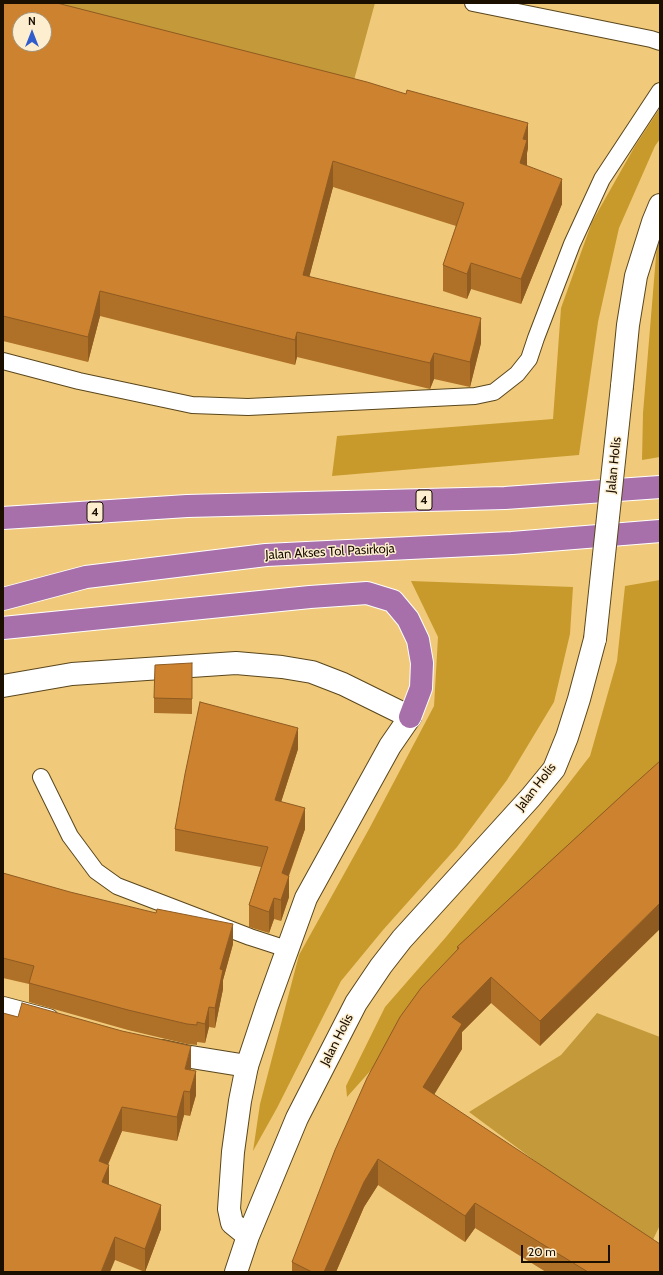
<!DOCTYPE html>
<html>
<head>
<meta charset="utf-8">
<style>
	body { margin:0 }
	#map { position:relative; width:663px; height:1275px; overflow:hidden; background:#f0ca7a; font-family:Cabin,sans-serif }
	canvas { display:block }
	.frame { position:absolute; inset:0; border:4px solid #1b1000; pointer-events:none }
	.north { position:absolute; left:12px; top:12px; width:40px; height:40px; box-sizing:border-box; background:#fdeed0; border:1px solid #a3957d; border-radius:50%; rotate:0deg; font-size:11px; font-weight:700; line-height:16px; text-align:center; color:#1b1000 }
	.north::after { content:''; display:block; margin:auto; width:14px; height:18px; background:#315ccc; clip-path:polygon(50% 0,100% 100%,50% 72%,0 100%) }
	.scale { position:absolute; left:521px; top:1245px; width:89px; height:18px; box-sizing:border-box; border:2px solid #1b1000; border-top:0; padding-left:5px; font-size:12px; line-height:14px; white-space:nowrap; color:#1b1000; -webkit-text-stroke:3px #fdeed0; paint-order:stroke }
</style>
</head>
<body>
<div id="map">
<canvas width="663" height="1275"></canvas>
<div class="frame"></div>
<div class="north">N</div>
<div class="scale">20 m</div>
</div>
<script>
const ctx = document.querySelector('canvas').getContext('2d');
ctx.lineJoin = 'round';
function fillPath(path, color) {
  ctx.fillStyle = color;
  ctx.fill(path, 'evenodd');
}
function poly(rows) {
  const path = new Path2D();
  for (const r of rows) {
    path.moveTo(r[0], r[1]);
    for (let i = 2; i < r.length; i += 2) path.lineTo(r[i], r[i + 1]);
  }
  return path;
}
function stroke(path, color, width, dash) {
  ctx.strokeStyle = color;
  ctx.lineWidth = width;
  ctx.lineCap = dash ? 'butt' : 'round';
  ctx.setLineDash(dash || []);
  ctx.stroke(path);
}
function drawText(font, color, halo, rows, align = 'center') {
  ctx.font = font + ' Cabin,sans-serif';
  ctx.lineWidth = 3;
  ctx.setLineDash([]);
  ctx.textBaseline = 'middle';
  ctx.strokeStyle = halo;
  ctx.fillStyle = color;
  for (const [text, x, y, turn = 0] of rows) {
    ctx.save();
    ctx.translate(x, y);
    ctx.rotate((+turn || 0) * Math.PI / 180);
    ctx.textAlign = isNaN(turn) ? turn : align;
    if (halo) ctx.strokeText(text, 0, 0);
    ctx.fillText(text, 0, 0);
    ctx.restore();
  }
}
fillPath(poly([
	[47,3,375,3,351,91],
	[597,1013,660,1037,660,1225,650,1246,469,1112,561,1055]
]), '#c39939');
fillPath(poly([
	[660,108,660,139,655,146,619,228,598,322,579,455,332,476,337,436,553,419,561,308,592,222,635,146],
	[657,244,660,245,660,457,642,460,643,413],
	[660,580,660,775,372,1069,347,1097,346,1086,385,1007,446,937,518,849,590,756,617,661,625,586],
	[411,581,573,587,570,634,554,702,507,780,457,847,383,930,341,981,277,1108,253,1151,260,1104,299,955,369,829,434,706,438,637]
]), '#c89a2c');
const service = poly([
	[473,3,651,39,660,42],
	[3,361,79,381,192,405,248,407,475,396,494,392,517,374,529,359,536,338,572,244,602,179,660,91],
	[41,777,70,836,96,871,117,886,250,937,287,949]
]);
const minor = poly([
	[3,686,72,674,236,663,282,667,312,672,343,684,410,717],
	[3,1008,48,1020],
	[162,1051,185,1056,247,1066]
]);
const tertiary = poly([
	[622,386,628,325,636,276,653,222,660,205],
	[248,1236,232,1223,229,1209,233,1152,240,1101,247,1066,267,1006,306,898,390,746,410,717],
	[236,1272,248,1236,297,1118,356,1003,381,966,402,939,531,797,554,769,567,737,579,699,595,639]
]);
const motorway = poly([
	[3,518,187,506,505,498,660,487],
	[3,599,86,577,266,555,512,543,660,531],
	[3,628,310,597,367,593,393,601,408,619,418,640,422,663,421,688,410,717]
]);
stroke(service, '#5a461c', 18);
stroke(minor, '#5a461c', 24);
stroke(tertiary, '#5a461c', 24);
stroke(motorway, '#fff', 24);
stroke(service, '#fff', 16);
stroke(minor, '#fff', 22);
stroke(tertiary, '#fff', 22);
stroke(motorway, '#a770aa', 22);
const tertiaryBridge = poly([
	[595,639,622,386]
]);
stroke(tertiaryBridge, '#5a461c', 24, []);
stroke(tertiaryBridge, '#fff', 22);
fillPath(poly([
	[3,3,528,148,527,153,527,166,562,204,521,304,471,289,467,299,443,291,443,265,456,226,333,187,309,277,481,343,470,387,434,379,430,389,297,357,295,365,100,316,88,362,3,341],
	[192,663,192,714,154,713,154,698],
	[298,749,281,802,305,829,289,876,289,897,281,921,274,919,269,933,249,927,249,905,261,867,175,851,175,829],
	[631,787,540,1046,491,1003,462,1032,462,1049,434,1094,660,1272,546,1272,475,1228,465,1242,378,1185,364,1207,336,1272,292,1272,292,1262,457,950,457,947],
	[3,873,233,944,223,980,223,989,215,1028,209,1027,205,1043,197,1042,197,1045,187,1044,128,1030,29,1002,29,984,3,978],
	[3,1013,190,1070,196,1095,190,1116,184,1115,177,1141,122,1131,108,1165,109,1185,161,1229,145,1272,115,1260]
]), '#af7028');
fillPath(poly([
	[528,123,528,148,527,153,527,166,520,163,523,139],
	[333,161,333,187,303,301,303,275],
	[562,179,562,204,521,304,521,279],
	[471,263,471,289,467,299,467,274],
	[100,291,100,316,88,362,88,337],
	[481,318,481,343,470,387,470,362],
	[297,332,297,357,295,365,295,340],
	[434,353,434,379,430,389,430,363],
	[298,728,298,749,275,821,275,800],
	[305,808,305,829,282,894,282,873],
	[289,876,289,897,281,921,281,900],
	[274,898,274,919,269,933,269,912],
	[660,903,660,929,540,1046,540,1021],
	[233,924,233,944,223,980,223,989,215,1028,215,1008,220,969],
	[491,977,491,1003,462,1032,462,1049,423,1113,423,1087,452,1017],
	[209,1007,209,1027,205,1043,205,1024],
	[191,1046,191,1070,185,1092,185,1069],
	[196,1071,196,1095,190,1116,190,1092],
	[184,1091,184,1115,177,1141,177,1117],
	[122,1107,122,1131,99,1185,99,1161],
	[378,1159,378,1185,364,1207,336,1272,324,1272,364,1182],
	[109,1165,109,1188,102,1182],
	[475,1203,475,1228,465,1242,465,1216],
	[161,1205,161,1229,145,1272,145,1249],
	[115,1237,115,1260,110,1272,101,1272]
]), '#8f5b21');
const building = poly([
	[3,3,57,3,367,82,406,94,407,90,528,123,523,139,527,140,520,163,562,179,521,279,471,263,467,274,443,265,464,203,333,161,303,275,481,318,470,362,434,353,430,363,297,332,295,340,100,291,88,337,3,316,3,3],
	[20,20,44,20,44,44,20,44,20,20],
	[192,663,192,699,154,698,155,665,192,663],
	[200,702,298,728,275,800,305,808,282,873,289,876,281,900,274,898,269,912,249,905,268,847,175,829,185,774,200,702],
	[660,761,660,903,540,1021,491,977,452,1017,462,1024,423,1087,660,1244,660,1272,588,1272,475,1203,465,1216,378,1159,364,1182,324,1272,312,1272,292,1262,335,1150,367,1078,400,1017,421,988,459,948,457,947,631,787,660,761],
	[3,873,70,892,156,913,157,909,233,924,220,969,223,970,215,1008,209,1007,205,1024,197,1022,197,1025,187,1024,128,1010,29,983,34,966,3,958,3,873],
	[22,1003,122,1031,191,1046,185,1069,196,1071,190,1092,184,1091,177,1117,122,1107,99,1161,109,1165,102,1182,161,1205,145,1249,115,1237,101,1272,3,1272,3,1013,18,1017,22,1003]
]);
fillPath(building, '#cc822f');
stroke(building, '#8f5b21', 1);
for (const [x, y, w] of [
	[424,500,16],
	[95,512,16]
]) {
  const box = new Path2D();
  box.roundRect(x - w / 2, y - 10, w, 20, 3);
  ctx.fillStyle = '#fdeed0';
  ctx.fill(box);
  stroke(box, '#1b1000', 1);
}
drawText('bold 12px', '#1b1000', null, [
	["4",424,500],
	["4",95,512]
]);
drawText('13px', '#1b1000', '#fdeed0', [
	["Jalan Holis",614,465,-84],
	["Jalan Akses Tol Pasirkoja",330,552,-3],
	["Jalan Holis",536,787,-52],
	["Jalan Holis",337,1040,-63]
]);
</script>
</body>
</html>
